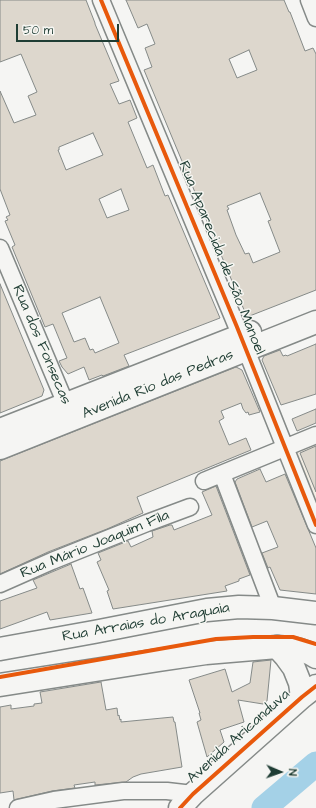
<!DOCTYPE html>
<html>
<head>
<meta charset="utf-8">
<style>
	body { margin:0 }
	#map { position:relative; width:316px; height:808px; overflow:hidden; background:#f5f5f3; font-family:"Architects Daughter",sans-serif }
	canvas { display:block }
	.north { position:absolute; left:260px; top:752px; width:40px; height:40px; -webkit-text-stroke:3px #f6f6f2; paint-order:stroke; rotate:92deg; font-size:11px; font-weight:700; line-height:16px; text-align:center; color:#1f3d34 }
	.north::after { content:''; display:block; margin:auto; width:14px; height:18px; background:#1f3d34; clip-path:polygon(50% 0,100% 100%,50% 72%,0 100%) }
	.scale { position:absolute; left:16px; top:24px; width:103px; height:18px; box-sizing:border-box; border:2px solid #1f3d34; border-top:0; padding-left:5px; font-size:12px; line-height:14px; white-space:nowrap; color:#1f3d34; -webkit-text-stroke:3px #f6f6f2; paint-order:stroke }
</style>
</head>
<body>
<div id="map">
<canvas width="316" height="808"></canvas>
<div class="north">N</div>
<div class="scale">50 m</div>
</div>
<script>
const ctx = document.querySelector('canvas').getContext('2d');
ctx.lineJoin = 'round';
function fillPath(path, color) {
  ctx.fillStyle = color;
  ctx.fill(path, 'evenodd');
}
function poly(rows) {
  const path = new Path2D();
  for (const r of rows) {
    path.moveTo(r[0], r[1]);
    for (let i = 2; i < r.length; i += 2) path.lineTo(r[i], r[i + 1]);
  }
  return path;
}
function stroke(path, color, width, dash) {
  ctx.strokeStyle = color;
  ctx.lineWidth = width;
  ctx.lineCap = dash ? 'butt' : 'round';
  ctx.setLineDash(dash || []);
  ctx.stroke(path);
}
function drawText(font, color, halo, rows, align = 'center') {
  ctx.font = font + ' "Architects Daughter",sans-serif';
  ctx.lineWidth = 3;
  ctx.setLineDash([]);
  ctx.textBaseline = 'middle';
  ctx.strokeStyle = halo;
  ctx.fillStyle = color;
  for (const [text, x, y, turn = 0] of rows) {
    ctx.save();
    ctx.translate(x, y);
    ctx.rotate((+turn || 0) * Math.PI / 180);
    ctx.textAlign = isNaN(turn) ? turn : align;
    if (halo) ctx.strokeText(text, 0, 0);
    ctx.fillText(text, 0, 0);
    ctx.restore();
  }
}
fillPath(poly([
	[316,445,316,506,295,453]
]), '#f2ede3');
stroke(poly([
	[264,808,316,764]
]), '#a4d1e7', 25);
const building = poly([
	[0,0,86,0,95,23,95,24,119,81,110,84,119,104,130,100,137,118,128,122,147,168,153,165,165,196,168,195,220,318,124,355,129,366,103,376,102,375,89,380,84,367,68,374,62,367,59,361,67,358,53,324,45,327,12,247,15,245,5,221,8,220,6,217,10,215,0,189,0,91,14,123,36,115,28,96,37,92,21,54,0,62,0,0],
	[93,133,103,155,66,170,58,150,59,150,59,147,93,133],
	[121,189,129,210,107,218,99,199,121,189],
	[100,297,119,343,95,353,93,349,90,350,85,338,74,342,62,313,100,297],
	[126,0,284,0,289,12,290,12,305,51,313,48,316,54,316,290,247,317,144,70,152,67,145,48,155,44,147,24,138,28,126,0],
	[249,50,257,70,237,78,229,59,249,50],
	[260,193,271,220,268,221,280,252,253,263,249,253,245,254,236,235,227,210,229,209,227,206,260,193],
	[0,284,44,390,42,396,0,413,0,284],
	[316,344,316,394,281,405,262,360,264,356,280,350,283,356,286,355,287,356,316,344],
	[236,367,242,370,260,412,249,415,248,412,246,413,243,409,241,403,221,411,224,418,219,421,229,445,246,438,251,450,137,497,143,513,107,529,48,552,0,574,0,461,236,367],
	[316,409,316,423,297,431,292,419,316,409],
	[316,446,316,492,300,453,316,446],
	[260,469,266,482,285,474,316,548,316,594,280,590,270,567,268,568,262,553,278,547,267,521,252,527,235,482,237,479,260,469],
	[216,486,250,575,239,579,239,581,225,586,227,591,113,609,107,591,109,590,97,562,101,560,98,553,128,541,131,547,153,537,152,531,170,525,172,525,174,530,212,515,202,492,216,486],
	[71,564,80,589,83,588,92,613,50,620,47,612,0,629,0,601,37,588,33,580,71,564],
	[271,660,267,701,263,704,238,700,244,722,220,730,224,742,207,757,197,722,201,720,199,713,200,713,189,680,225,669,232,692,250,683,253,662,271,660],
	[101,682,106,710,117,708,118,716,119,715,120,720,121,719,121,722,173,717,174,722,175,722,182,767,141,774,133,777,126,782,95,785,95,782,74,785,75,788,52,791,14,800,13,791,0,793,0,707,11,705,11,709,34,706,34,704,42,703,40,692,101,682]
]);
fillPath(building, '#ddd7cd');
stroke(building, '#858a88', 1);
const minor = poly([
	[101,0,237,327,316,525],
	[309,0,316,18],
	[0,248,70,414],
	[222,474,273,608],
	[204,481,316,435],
	[0,584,52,561,147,523,190,507],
	[18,808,54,800,123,791,167,791,193,794]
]);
const secondary = poly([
	[0,430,250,332],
	[0,448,316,322],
	[0,649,94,632,207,610,239,607,273,608,316,613],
	[0,685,159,660,206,653,277,647,291,648,300,650,311,654,316,657]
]);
const trunk = poly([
	[277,647,286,657,294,668,300,683,302,697],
	[180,808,193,794,302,697,316,686]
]);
stroke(minor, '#858a88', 19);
stroke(secondary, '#858a88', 25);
stroke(trunk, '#858a88', 25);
stroke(minor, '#f5f5f3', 16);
stroke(secondary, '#f5f5f3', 22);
stroke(trunk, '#f5f5f3', 22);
stroke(poly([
	[101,0,237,327,316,525],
	[0,677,216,639,253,637,293,637,316,644],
	[180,808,193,794,302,697,316,686]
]), '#e8590c', 4);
drawText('15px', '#1f3d34', '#f6f6f2', [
	["Rua Aparecida de São Manoel",221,258,68],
	["Rua dos Fonsecas",41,345,67],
	["Avenida Rio das Pedras",158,385,-22],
	["Rua Mário Joaquim Fila",95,545,-22],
	["Rua Arraias do Araguaia",146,623,-10],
	["Avenida Aricanduva",239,737,-42]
]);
</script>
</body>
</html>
